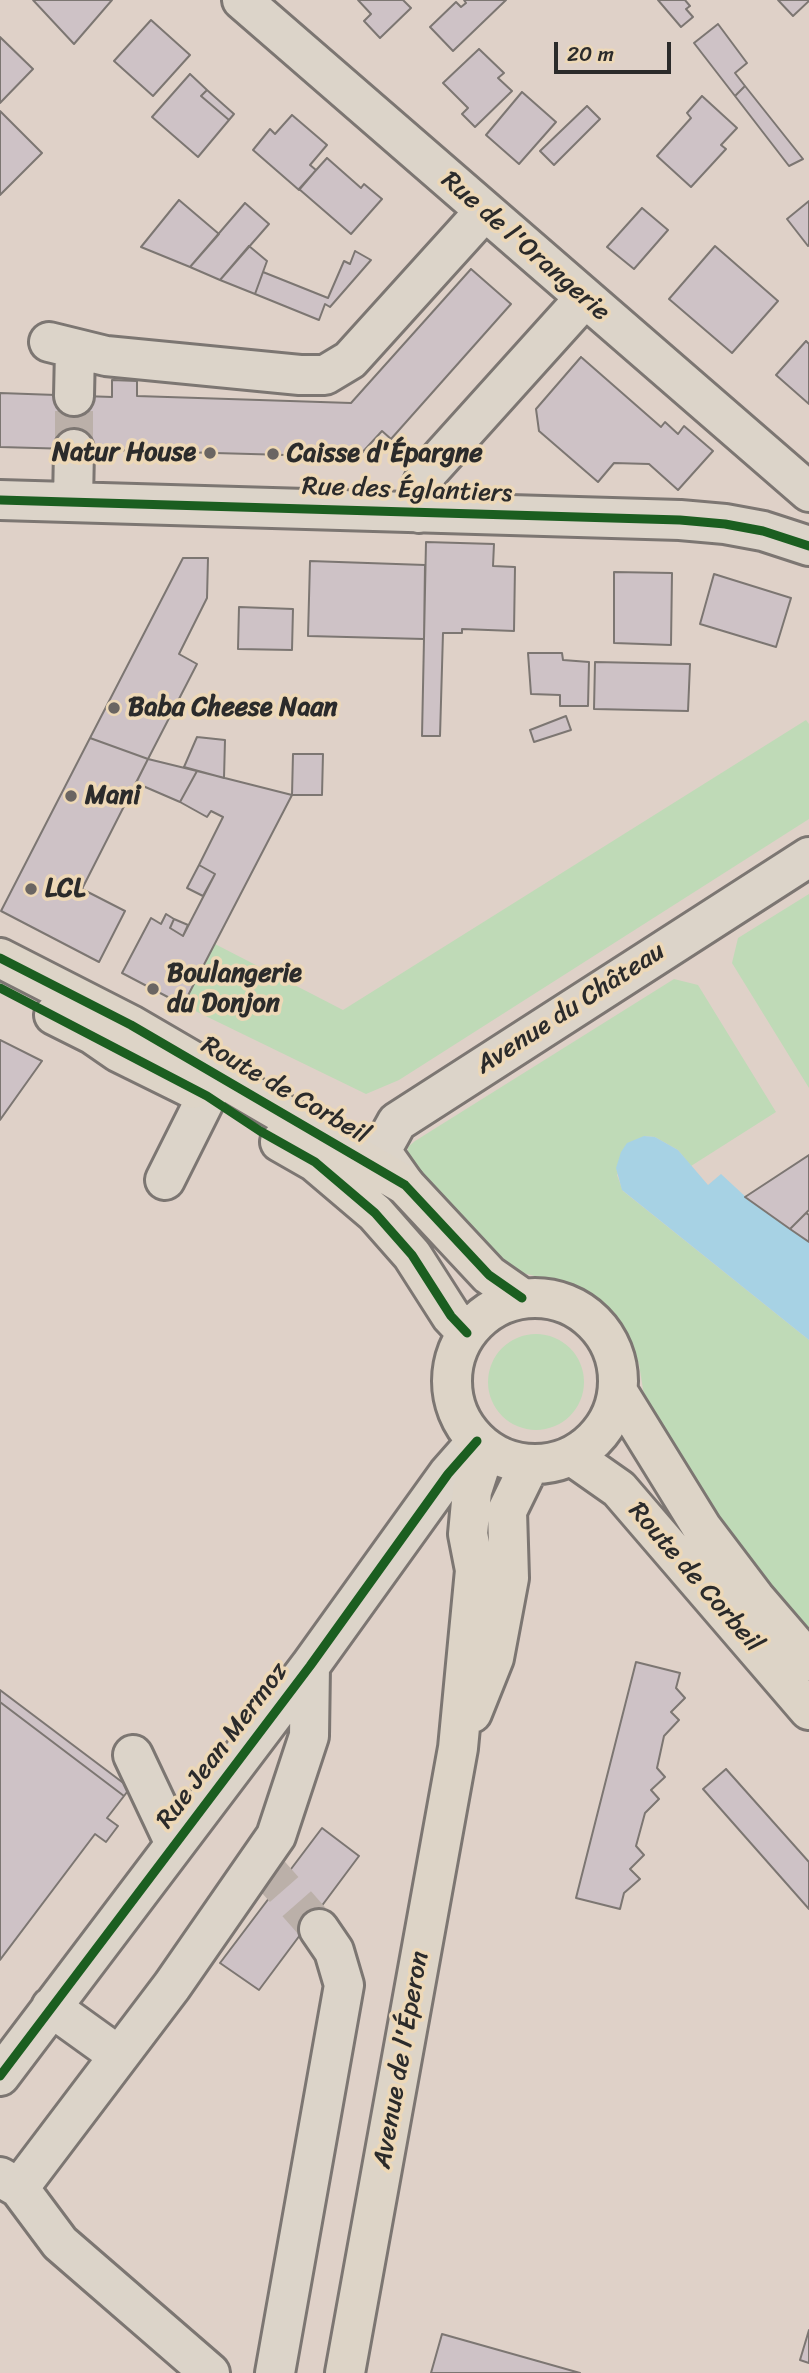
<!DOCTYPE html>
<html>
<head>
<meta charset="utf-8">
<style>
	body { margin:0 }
	#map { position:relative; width:809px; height:2373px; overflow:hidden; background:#dfd1c8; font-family:Sriracha,sans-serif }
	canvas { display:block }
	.scale { position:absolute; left:554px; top:42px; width:117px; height:32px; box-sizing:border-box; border:4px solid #2b2b2b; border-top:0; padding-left:9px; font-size:21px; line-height:24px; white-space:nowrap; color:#2b2b2b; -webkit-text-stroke:5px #edd8b7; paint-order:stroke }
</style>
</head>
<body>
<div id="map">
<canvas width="809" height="2373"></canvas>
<div class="scale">20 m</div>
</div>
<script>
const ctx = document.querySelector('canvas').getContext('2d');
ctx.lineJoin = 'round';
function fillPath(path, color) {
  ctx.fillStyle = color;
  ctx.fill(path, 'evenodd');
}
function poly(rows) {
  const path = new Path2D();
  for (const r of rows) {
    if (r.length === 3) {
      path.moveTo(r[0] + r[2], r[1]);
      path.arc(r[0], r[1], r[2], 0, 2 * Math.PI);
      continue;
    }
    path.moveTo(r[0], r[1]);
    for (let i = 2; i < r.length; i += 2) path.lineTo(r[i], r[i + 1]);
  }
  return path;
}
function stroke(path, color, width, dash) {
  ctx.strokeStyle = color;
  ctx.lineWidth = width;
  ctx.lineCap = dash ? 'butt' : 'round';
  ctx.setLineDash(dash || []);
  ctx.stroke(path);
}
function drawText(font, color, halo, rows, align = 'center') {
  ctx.font = font + ' Sriracha,sans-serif';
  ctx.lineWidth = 7;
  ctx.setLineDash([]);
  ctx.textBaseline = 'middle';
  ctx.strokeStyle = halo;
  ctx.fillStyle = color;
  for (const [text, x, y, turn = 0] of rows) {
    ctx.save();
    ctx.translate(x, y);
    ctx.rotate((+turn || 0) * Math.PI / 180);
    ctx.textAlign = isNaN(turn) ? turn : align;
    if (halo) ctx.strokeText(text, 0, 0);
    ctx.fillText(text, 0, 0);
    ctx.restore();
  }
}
fillPath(poly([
	[806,720,809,724,809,819,399,1080,366,1094,183,1005,215,944,343,1010],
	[809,894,809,1088,732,963,738,938],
	[674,979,698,985,776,1112,691,1166,678,1150,655,1137,644,1136,617,1175,623,1191,809,1340,809,1632,738,1551,646,1408,639,1364,629,1336,617,1318,598,1300,574,1286,507,1269,406,1169,408,1147,415,1141],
	[536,1382,48]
]), '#bfdab7');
fillPath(poly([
	[644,1136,655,1137,678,1150,708,1185,721,1174,748,1199,809,1242,809,1340,622,1190,616,1168,621,1152,627,1143]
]), '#a7d2e4');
const building = poly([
	[33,0,112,0,74,44,33,0],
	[358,0,403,0,411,8,380,38,364,21,371,14,358,0],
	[464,0,506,0,453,51,430,27,456,2,461,7,466,3,464,0],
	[658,0,685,0,690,6,686,9,693,17,681,27,658,0],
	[778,0,809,0,809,1,793,16,778,0],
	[151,20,190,55,153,96,114,61,151,20],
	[718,24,747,63,735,73,745,86,735,96,694,43,718,24],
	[0,37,33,69,0,103,0,37],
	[479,49,504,73,498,78,512,91,475,127,462,114,468,108,443,83,479,49],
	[190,74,207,90,201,96,229,120,198,157,152,117,190,74],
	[745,86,803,159,789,166,735,96,745,86],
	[207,90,234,114,229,120,201,96,207,90],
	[522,92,556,122,519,164,486,135,522,92],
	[702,96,737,128,721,145,726,149,691,187,657,156,691,118,687,113,702,96],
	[587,106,600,119,554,165,540,151,587,106],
	[0,111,42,153,0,195,0,111],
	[292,115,327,145,310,165,316,170,299,190,253,150,270,129,275,134,292,115],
	[327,158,361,188,364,184,382,199,351,234,299,189,327,158],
	[179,200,219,234,190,267,141,247,179,200],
	[809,201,809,245,808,246,787,219,809,201],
	[245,203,269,224,220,280,190,267,245,203],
	[642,208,668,230,634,269,607,247,642,208],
	[249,246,267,261,255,294,220,280,249,246],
	[715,246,778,301,732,353,669,299,715,246],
	[355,251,371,260,330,307,325,304,319,320,255,294,263,272,328,298,344,261,350,264,355,251],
	[471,269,511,304,391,439,382,431,358,457,0,447,0,393,112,397,112,380,137,381,137,396,351,403,471,269],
	[806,341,809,344,809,404,776,375,806,341],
	[581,357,661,427,665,422,678,434,684,426,713,451,678,490,649,464,614,463,598,482,539,431,536,409,581,357],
	[426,542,494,544,493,566,515,567,514,631,462,629,462,633,443,633,440,736,422,736,426,542],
	[183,558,208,558,207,598,179,654,197,664,148,759,90,738,183,558],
	[310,561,425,565,424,639,308,636,310,561],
	[614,572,672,573,671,645,614,643,614,572],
	[714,574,791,598,776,647,700,624,714,574],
	[239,607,293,609,292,650,238,649,239,607],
	[528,653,562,653,563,660,589,662,588,706,560,706,560,695,531,694,528,653],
	[595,662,690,664,688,711,594,709,595,662],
	[566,716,571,730,534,742,530,730,566,716],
	[197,737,225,740,224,778,184,767,197,737],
	[90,738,148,759,82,889,125,911,99,962,1,911,90,738],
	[293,754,323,754,322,795,292,795,293,754],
	[148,759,197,771,180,802,136,783,148,759],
	[197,771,292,795,183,1005,122,973,151,918,161,924,166,914,174,919,170,928,183,936,215,874,199,865,223,817,211,811,207,817,180,802,197,771],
	[199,865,215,874,203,896,187,888,199,865],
	[174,919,188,925,183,936,170,928,174,919],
	[0,1040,42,1061,0,1120,0,1040],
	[809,1155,809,1210,790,1229,745,1197,809,1155],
	[806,1213,809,1215,809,1242,790,1229,806,1213],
	[636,1662,680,1673,676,1688,685,1698,671,1712,679,1720,664,1736,657,1768,665,1777,651,1790,659,1799,645,1813,636,1846,644,1855,630,1869,640,1879,624,1893,620,1909,576,1898,636,1662],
	[0,1690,130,1788,124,1796,0,1702,0,1690],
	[0,1702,124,1796,107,1818,118,1826,106,1842,95,1834,0,1960,0,1702],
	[726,1769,809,1862,809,1909,703,1789,726,1769],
	[322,1828,359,1856,259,1990,220,1963,322,1828],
	[809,2330,809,2363,800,2360,809,2330],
	[442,2334,580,2373,431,2373,442,2334]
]);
fillPath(building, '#cec2c6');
stroke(building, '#7c7672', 2);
stroke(poly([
	[74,449,74,396],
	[259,1861,319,1929]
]), '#bbb0a9', 38, [38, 19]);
const minor = poly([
	[242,0,809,492],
	[49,342,106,356,300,375,325,375,350,360,484,212],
	[74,396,75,350],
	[0,500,680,520,725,524,763,531,809,546],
	[73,502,74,449],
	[419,513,422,485,428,472,584,299],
	[165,1180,207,1096],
	[405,1185,381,1151,397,1122,809,857],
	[133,1755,175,1844],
	[51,2007,119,2056],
	[0,2076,310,1666,448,1474,477,1441],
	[0,2177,19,2188,60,2243,210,2373],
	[19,2188,172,1986,276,1836,309,1736,310,1666],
	[275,2373,344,1985,334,1951,319,1929]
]);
const major = poly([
	[0,958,131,1025,405,1185,489,1275,522,1298],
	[54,1015,92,1034,118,1052,193,1089],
	[280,1142,315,1162,375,1213,412,1255,451,1316,467,1333],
	[535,1381,83],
	[618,1392,702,1528,755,1598,809,1661],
	[572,1456,619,1489,809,1710],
	[472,1713,494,1658,509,1578,507,1511,530,1464],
	[345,2373,458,1748,475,1570,468,1534,472,1491,486,1448]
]);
stroke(minor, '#7c7672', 44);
stroke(major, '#7c7672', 44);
stroke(minor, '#dcd4c9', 38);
stroke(major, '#ddd4c7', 38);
stroke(poly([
	[0,500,680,520,725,524,763,531,809,546],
	[0,958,131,1025,405,1185,489,1275,522,1298],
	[0,988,207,1096,260,1131,315,1162,375,1213,412,1255,451,1316,467,1333],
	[0,2076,310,1666,448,1474,477,1441]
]), '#1b5e20', 9);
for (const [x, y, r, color] of [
	[210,453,7,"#6a6562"],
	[273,454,7,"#6a6562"],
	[114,708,7,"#6a6562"],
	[71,796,7,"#6a6562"],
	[31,889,7,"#6a6562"],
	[153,989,7,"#6a6562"]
]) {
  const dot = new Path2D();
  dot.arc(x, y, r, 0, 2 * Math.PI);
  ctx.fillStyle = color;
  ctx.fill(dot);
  stroke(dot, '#edd8b7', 2.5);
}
drawText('26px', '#2b2b2b', '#edd8b7', [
	["Rue de l'Orangerie",525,247,41],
	["Rue des Églantiers",407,491,2],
	["Avenue du Château",571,1009,-33],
	["Route de Corbeil",285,1091,30],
	["Route de Corbeil",695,1578,49],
	["Rue Jean Mermoz",223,1746,-53],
	["Avenue de l'Éperon",402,2060,-80]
]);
drawText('bold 26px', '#2b2b2b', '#edd8b7', [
	["Natur House",196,453,"right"],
	["Caisse d'Épargne",287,454],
	["Baba Cheese Naan",128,708],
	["Mani",85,796],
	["LCL",45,889],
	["Boulangerie",167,974],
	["du Donjon",167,1004]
], 'left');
</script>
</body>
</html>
